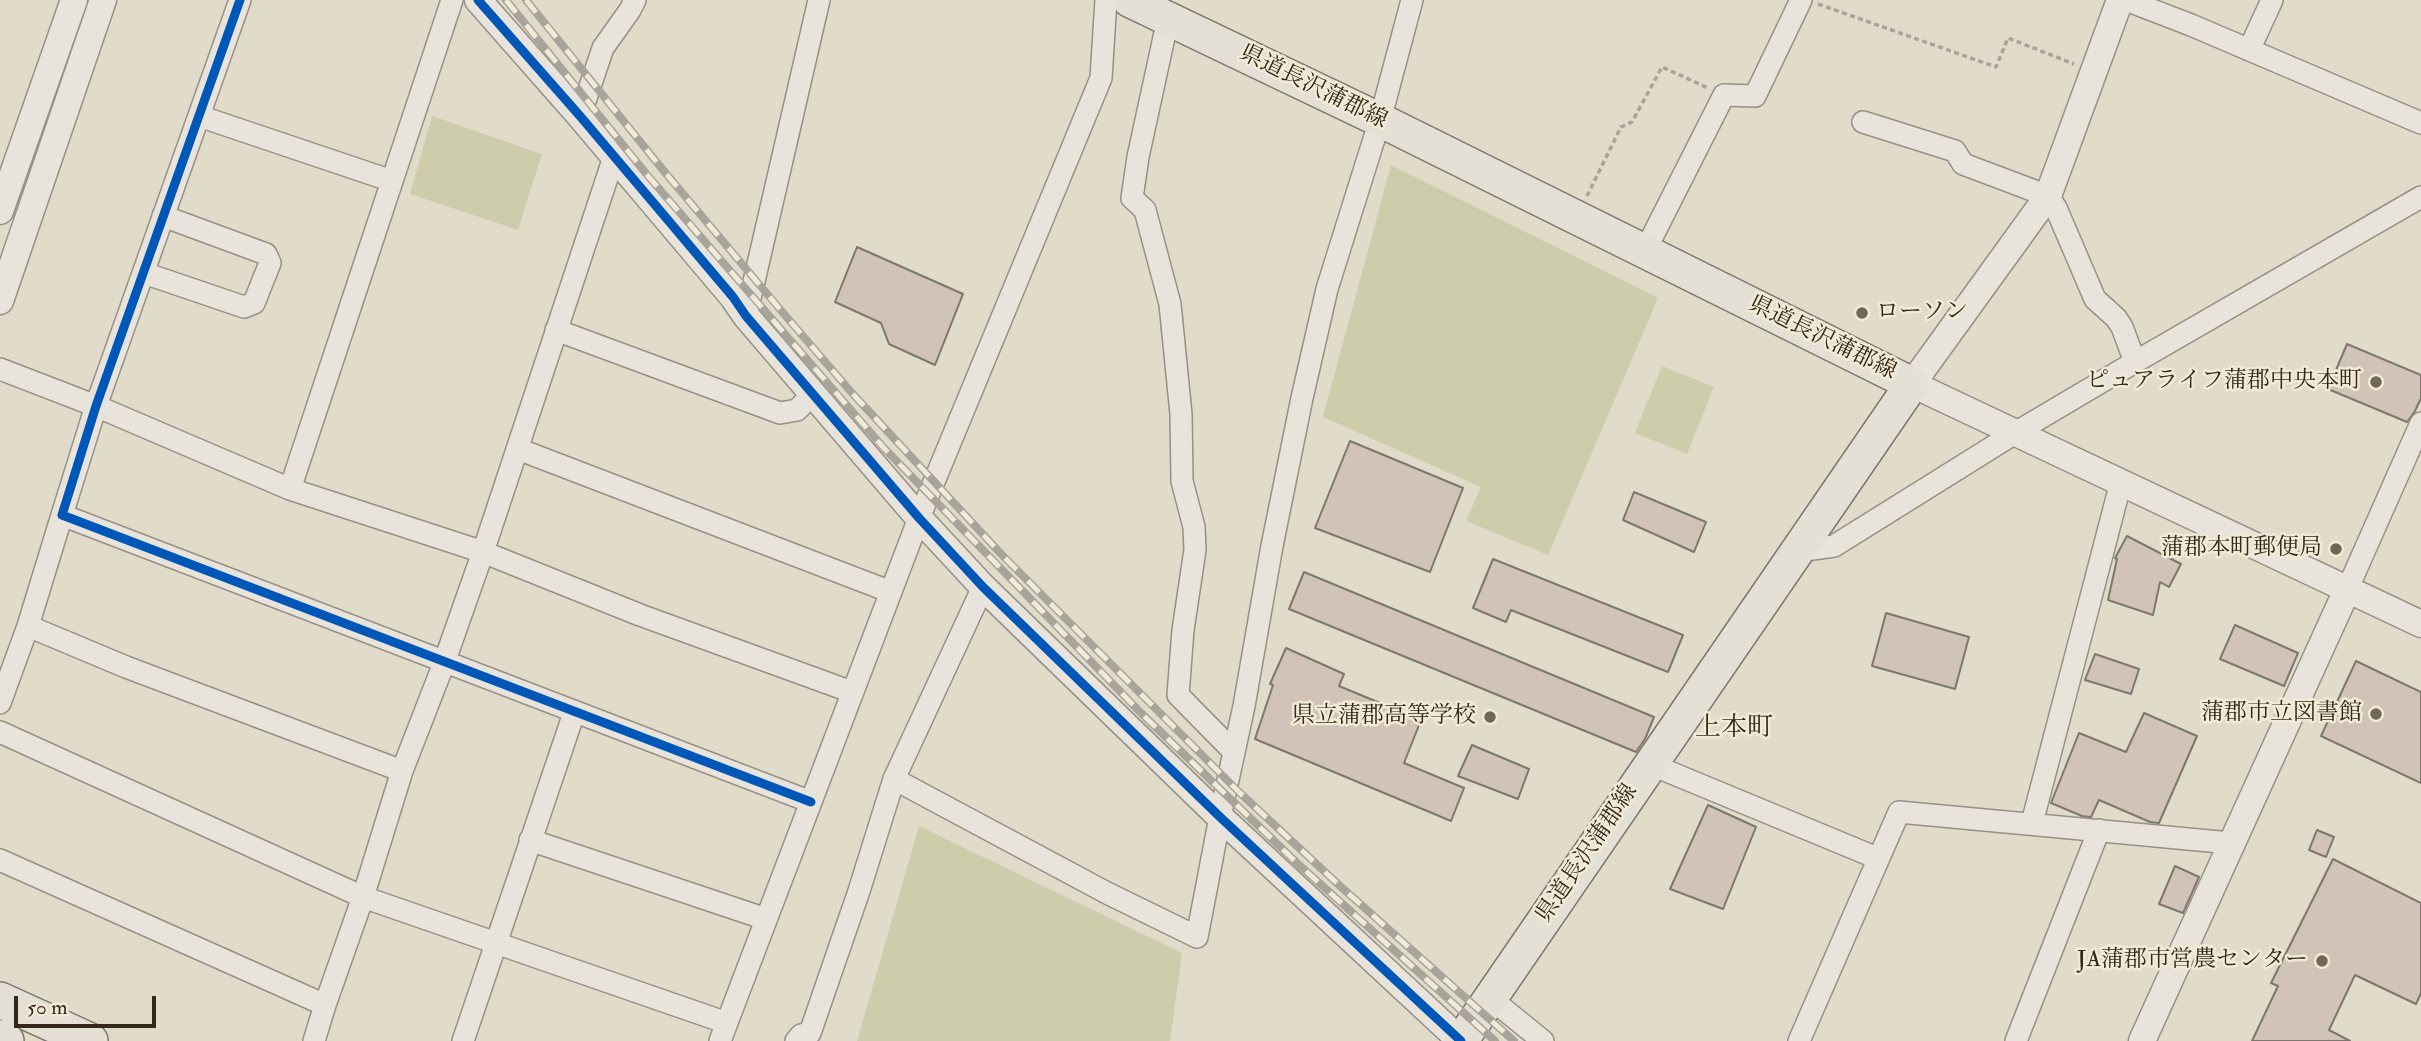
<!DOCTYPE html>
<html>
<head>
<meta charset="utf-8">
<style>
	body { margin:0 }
	#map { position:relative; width:2421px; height:1041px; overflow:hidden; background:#e1dbca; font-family:"IM FELL Double Pica",serif }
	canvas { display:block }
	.scale { position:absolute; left:14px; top:996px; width:142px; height:32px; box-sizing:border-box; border:4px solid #352818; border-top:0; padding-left:9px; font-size:21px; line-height:24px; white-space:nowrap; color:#352818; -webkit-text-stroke:5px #f1ead7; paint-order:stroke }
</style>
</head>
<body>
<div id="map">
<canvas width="2421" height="1041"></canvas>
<div class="scale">50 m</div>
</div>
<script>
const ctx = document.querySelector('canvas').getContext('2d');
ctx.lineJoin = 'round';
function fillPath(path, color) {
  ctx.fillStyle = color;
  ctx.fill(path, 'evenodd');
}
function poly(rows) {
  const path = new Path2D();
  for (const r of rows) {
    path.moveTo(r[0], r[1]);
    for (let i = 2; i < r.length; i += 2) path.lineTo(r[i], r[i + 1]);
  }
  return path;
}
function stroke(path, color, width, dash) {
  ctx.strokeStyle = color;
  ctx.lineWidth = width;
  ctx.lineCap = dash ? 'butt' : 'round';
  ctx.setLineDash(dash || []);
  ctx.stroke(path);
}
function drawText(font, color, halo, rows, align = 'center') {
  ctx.font = font + ' "IM FELL Double Pica","Noto Serif JP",serif';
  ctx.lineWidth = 5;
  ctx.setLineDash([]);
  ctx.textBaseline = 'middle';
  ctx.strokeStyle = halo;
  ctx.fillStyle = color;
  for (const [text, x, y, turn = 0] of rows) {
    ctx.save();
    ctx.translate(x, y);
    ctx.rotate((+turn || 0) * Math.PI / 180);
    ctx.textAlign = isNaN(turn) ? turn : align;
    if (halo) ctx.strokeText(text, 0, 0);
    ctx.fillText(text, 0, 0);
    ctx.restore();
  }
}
fillPath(poly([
	[432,116,542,154,518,230,410,194],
	[1391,165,1658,298,1548,555,1466,521,1481,487,1323,417],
	[1662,366,1714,387,1687,454,1635,433],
	[919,826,1182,953,1170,1041,857,1041]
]), '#cccdab');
const building = poly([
	[857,247,963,294,935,365,889,344,881,323,835,302,857,247],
	[2347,344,2421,375,2421,398,2415,411,2407,422,2328,389,2347,344],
	[1350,441,1463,488,1430,572,1315,528,1350,441],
	[1634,492,1706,522,1694,552,1623,520,1634,492],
	[2127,536,2181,564,2169,587,2160,582,2153,615,2108,600,2117,559,2115,558,2127,536],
	[1493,559,1683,635,1668,672,1511,610,1506,622,1473,608,1493,559],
	[1304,572,1654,717,1645,739,1636,752,1289,609,1304,572],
	[1886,613,1969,637,1955,689,1872,666,1886,613],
	[2235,625,2298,653,2284,686,2220,659,2235,625],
	[1286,648,1344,674,1339,686,1421,720,1404,763,1464,788,1451,821,1255,739,1273,685,1270,684,1286,648],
	[2095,654,2139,669,2131,694,2085,680,2095,654],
	[2356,661,2421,692,2421,783,2321,736,2356,661],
	[2144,713,2197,736,2159,823,2150,822,2099,800,2091,817,2082,816,2051,803,2079,733,2126,752,2144,713],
	[1472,745,1529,769,1518,799,1458,776,1472,745],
	[1708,805,1756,827,1723,909,1670,889,1708,805],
	[2317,830,2334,837,2326,857,2309,850,2317,830],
	[2333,859,2421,903,2421,993,2416,1004,2355,975,2329,1030,2350,1041,2252,1041,2278,986,2271,983,2333,859],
	[2175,866,2199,877,2183,913,2159,904,2175,866]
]);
fillPath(building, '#d1c3b8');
stroke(building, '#7d786d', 2);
const minor = poly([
	[240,0,96,406,62,515,811,802],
	[2126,0,2191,25,2421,123],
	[1168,19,1138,157,1132,198,1145,210,1170,304,1181,414,1182,481,1194,527,1195,550,1183,630,1178,695,1234,752],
	[2249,50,2272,0],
	[199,116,392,181],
	[580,116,603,48,630,10,635,0],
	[1863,122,1955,151,1963,164,2048,196,2056,208,2095,299,2116,318,2122,327,2135,362],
	[1645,251,1724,95,1755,96,1801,0],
	[144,273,244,307,254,303,270,263,266,254,163,216],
	[746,316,819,0],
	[556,330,780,413,797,410,813,394],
	[0,369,96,406,290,489,483,552,640,615,852,692],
	[518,449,891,592],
	[290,489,452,0],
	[1798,551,1834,546,2015,433,2135,362,2421,197],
	[2347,590,2421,423],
	[28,626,126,667,402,771],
	[0,703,28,626,62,515],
	[0,732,363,897,727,1023],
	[1650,764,1877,858],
	[894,779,1107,893,1197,937,1220,817,1244,706,1272,546,1302,398,1327,289,1380,120,1412,0],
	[2032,823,2121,482],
	[530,840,766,919],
	[0,860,325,1005,314,1041],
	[1490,998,1543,1041],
	[325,1005,363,897,402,771,444,663,483,552,614,157],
	[463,1041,574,713],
	[720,1041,919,518,1101,78,1106,0],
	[796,1041,801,1035,810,1033,859,891,894,779,983,587],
	[1799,1041,1899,812,2231,843],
	[2016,1041,2099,830]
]);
const tertiary = poly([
	[478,0,580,116,733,297,746,316,919,518,983,587,1220,817,1461,1041],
	[2120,0,2048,196,1912,384,2421,624],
	[0,211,74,0],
	[0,301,103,0],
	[2142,1041,2347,590]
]);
const primary = poly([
	[1129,0,1380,120,1912,384,1461,1041]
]);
const trunk = poly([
	[0,1000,90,1041],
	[0,1038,6,1041]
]);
stroke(minor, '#969085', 24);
stroke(tertiary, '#969085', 29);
stroke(primary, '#7d786d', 36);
stroke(trunk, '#7d786d', 38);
stroke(poly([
	[1818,4,1996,67,2008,38,2074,64],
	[1587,196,1621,127,1632,122,1662,67,1708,88]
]), '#a7a49c', 3.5, [5, 3.5]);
stroke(minor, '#e8e4dc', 21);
stroke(tertiary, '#e8e4dc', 26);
stroke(primary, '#e4e0d6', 33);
stroke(trunk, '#e4e0d6', 35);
const rail = poly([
	[506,0,648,176,883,447,1141,713,1297,863,1495,1041],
	[526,0,663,170,784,314,852,393,1003,556,1238,791,1340,886,1514,1041]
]);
stroke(rail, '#a7a49c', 8);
stroke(rail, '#f1ead7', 5, [16]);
stroke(poly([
	[240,0,96,406,62,515,811,802],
	[478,0,580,116,733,297,746,316,919,518,983,587,1220,817,1461,1041]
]), '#0057b8', 9);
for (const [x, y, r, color] of [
	[1862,313,7,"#716756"],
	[2376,382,7,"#716756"],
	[2336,549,7,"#716756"],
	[2376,714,7,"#716756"],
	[1490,717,7,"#716756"],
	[2322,961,7,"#716756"]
]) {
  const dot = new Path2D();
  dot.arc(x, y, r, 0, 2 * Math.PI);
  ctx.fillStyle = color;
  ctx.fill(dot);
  stroke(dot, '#f1ead7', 2.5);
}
drawText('23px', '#352818', '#f1ead7', [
	["県道長沢蒲郡線",1313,88,26],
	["県道長沢蒲郡線",1822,339,26],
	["県道長沢蒲郡線",1588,854,-56]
]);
drawText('23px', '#352818', '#f1ead7', [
	["ローソン",1876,313,"left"],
	["ピュアライフ蒲郡中央本町",2362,382],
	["蒲郡本町郵便局",2322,549],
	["蒲郡市立図書館",2362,714],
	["県立蒲郡高等学校",1476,717],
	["JA蒲郡市営農センター",2308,961]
], 'right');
drawText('26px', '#352818', '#f1ead7', [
	["上本町",1734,729]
]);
</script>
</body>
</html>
